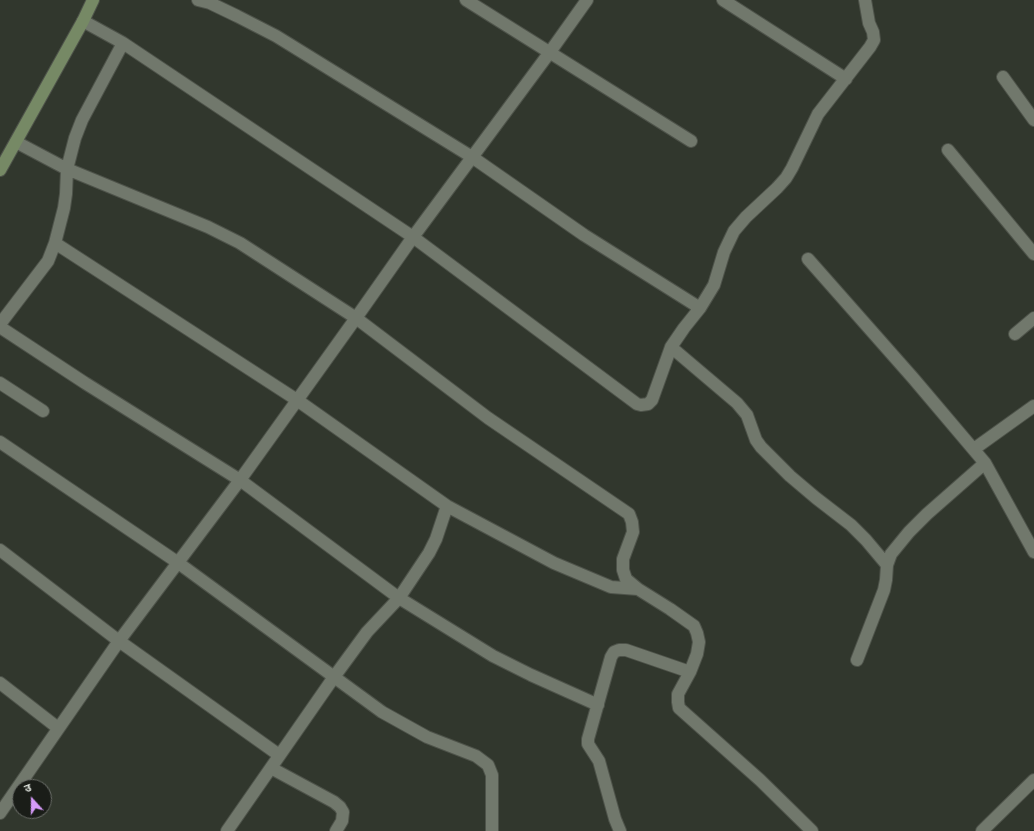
<!DOCTYPE html>
<html>
<head>
<meta charset="utf-8">
<style>
	body { margin:0 }
	#map { position:relative; width:1034px; height:831px; overflow:hidden; background:#31372d; font-family:Rubik,"Noto Sans Devanagari",sans-serif }
	canvas { display:block }
	.north { position:absolute; left:12px; top:779px; width:40px; height:40px; box-sizing:border-box; background:#1a1d18; border:1px solid #6b6e69; border-radius:50%; rotate:339deg; font-size:11px; font-weight:700; line-height:16px; text-align:center; color:#e4e8e2 }
	.north::after { content:''; display:block; margin:auto; width:14px; height:18px; background:#d69bf9; clip-path:polygon(50% 0,100% 100%,50% 72%,0 100%) }
</style>
</head>
<body>
<div id="map">
<canvas width="1034" height="831"></canvas>
<div class="north">उ</div>
</div>
<script>
const ctx = document.querySelector('canvas').getContext('2d');
ctx.lineJoin = 'round';
function poly(rows) {
  const path = new Path2D();
  for (const r of rows) {
    path.moveTo(r[0], r[1]);
    for (let i = 2; i < r.length; i += 2) path.lineTo(r[i], r[i + 1]);
  }
  return path;
}
function stroke(path, color, width, dash) {
  ctx.strokeStyle = color;
  ctx.lineWidth = width;
  ctx.lineCap = dash ? 'butt' : 'round';
  ctx.setLineDash(dash || []);
  ctx.stroke(path);
}
const street = poly([
	[198,0,210,3,237,16,276,36,472,157,584,235,700,308],
	[466,0,691,141],
	[723,0,846,79],
	[83,21,123,43,413,237,637,404,641,405,648,404,652,400,671,347,684,328,700,308,714,285,724,252,734,231,746,217,777,188,786,178,792,168,818,114,870,47,874,40,873,32,869,23,865,0],
	[1003,77,1034,120],
	[16,142,67,169,208,227,240,243,356,318,488,418,629,514,632,522,633,532,623,559,623,570,626,579,638,589,670,609,694,626,697,633,699,642,697,654,690,672,678,694,678,702,679,708,760,780,812,831],
	[948,150,1034,254],
	[55,243,297,400,447,506,554,563,611,587,638,589],
	[808,259,913,378,985,463,1034,552],
	[0,324,48,261,55,243,64,208,66,194,67,169,75,138,82,120,123,43],
	[0,327,85,383,240,480,399,598,493,656,531,675,598,705],
	[1015,334,1034,318],
	[671,347,737,403,747,415,756,440,761,447,790,476,816,498,851,525,866,540,887,565],
	[0,383,43,411],
	[0,442,177,562,382,712,427,737,476,756,488,765,492,775,492,831],
	[974,449,1034,406],
	[0,550,119,641,279,755],
	[857,660,884,590,886,580,887,565,891,554,909,532,927,514,985,463],
	[0,683,58,728],
	[271,768,334,802,340,807,343,812,342,821,336,831],
	[0,813,119,641,240,480,356,318,413,237,550,52,587,0],
	[227,831,334,677,367,632,399,598,429,553,436,539,447,506],
	[620,831,615,819,599,761,588,744,588,739,611,657,614,652,619,650,626,650,690,672],
	[982,831,1034,780]
]);
const secondary = poly([
	[0,170,83,21,93,0]
]);
stroke(street, '#4e534a', 14);
stroke(secondary, '#4e534a', 14);
stroke(street, '#71786c', 12);
stroke(secondary, '#768965', 12);
</script>
</body>
</html>
